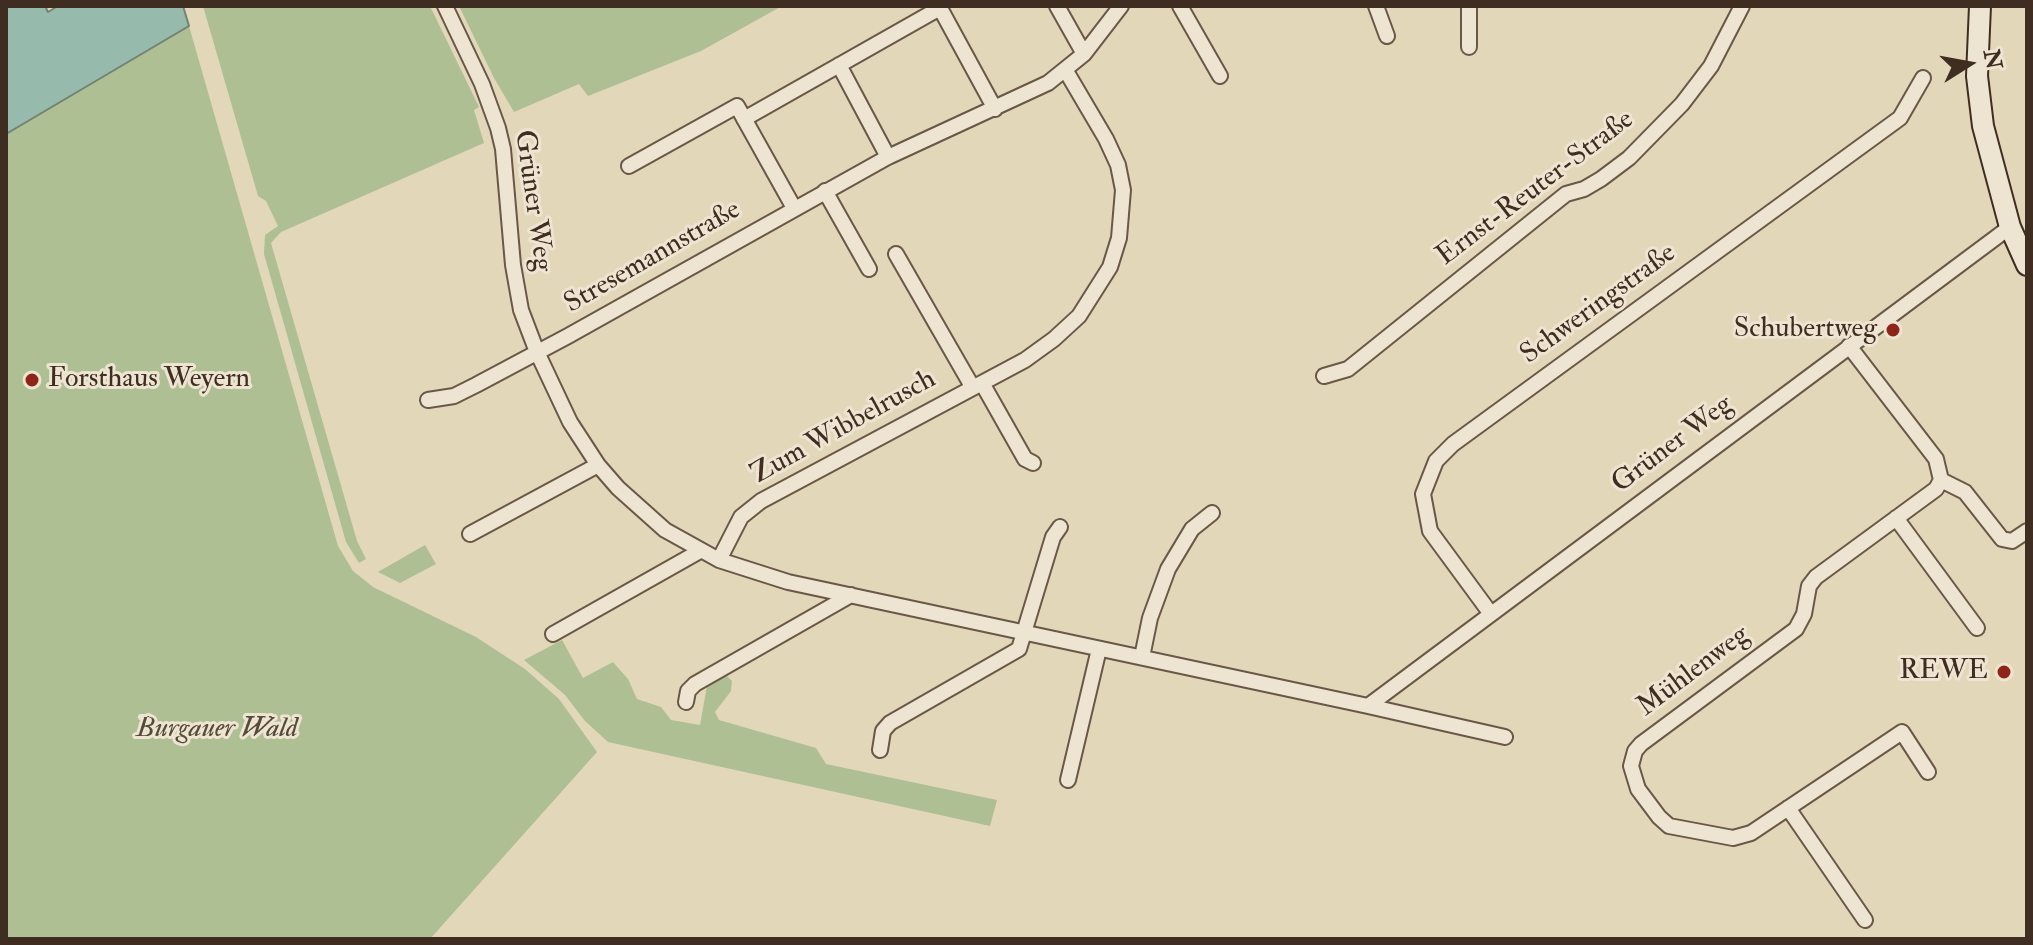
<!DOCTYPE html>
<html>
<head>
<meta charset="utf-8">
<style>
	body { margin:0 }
	#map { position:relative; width:2033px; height:945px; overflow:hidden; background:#e3d7b9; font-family:"IM FELL Double Pica",serif }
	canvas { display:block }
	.frame { position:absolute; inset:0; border:8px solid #402d21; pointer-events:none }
	.north { position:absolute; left:1929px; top:24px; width:80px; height:80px; -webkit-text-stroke:6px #ede5d2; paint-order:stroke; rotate:79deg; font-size:22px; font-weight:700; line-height:32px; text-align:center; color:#402d21 }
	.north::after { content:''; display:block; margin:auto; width:28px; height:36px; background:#402d21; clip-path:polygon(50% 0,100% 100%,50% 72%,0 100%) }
</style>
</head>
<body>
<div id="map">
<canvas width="2033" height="945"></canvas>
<div class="frame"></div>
<div class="north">N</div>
</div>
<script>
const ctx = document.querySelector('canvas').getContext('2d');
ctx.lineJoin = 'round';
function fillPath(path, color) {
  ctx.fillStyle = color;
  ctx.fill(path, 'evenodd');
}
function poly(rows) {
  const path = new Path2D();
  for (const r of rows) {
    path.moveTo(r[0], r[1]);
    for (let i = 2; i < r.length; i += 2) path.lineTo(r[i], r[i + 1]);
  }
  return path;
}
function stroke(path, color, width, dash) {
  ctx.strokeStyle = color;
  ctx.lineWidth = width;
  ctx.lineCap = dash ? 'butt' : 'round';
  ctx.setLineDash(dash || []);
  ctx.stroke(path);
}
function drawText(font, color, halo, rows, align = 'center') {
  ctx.font = font + ' "IM FELL Double Pica",serif';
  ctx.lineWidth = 6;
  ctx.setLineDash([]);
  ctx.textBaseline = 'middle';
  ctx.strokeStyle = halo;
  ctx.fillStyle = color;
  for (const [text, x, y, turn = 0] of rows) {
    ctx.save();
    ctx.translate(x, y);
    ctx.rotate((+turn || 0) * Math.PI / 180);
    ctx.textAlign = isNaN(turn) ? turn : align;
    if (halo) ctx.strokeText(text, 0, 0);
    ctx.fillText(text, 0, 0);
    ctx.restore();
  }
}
fillPath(poly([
	[203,6,430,6,479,107,474,110,484,143,281,232,271,243,357,541,366,559,359,563,346,542,264,254,265,235,278,226,266,201,258,196],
	[459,6,782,6,701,51,588,96,579,84,514,112,494,78],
	[189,26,338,546,353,571,373,587,476,637,525,669,559,699,597,752,430,939,6,939,6,134],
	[425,545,436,564,400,583,378,572],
	[562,640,583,678,613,662,628,679,637,699,661,707,671,720,700,725,707,686,726,675,732,681,731,691,715,712,719,720,816,748,826,764,997,800,990,826,608,742,585,721,565,695,524,660]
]), '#aebf94');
const water = poly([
	[6,6,45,6,48,12,58,6,183,6,189,26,6,134,6,6]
]);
fillPath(water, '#96baab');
stroke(water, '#748274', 2);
const street = poly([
	[445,6,482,84,498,128,503,149,513,265,521,310,537,352,570,422,598,465,618,488,665,530,719,560,788,582,1368,706,2010,227],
	[1057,6,1084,54],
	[1180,6,1220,76],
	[1376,6,1387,36],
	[1469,6,1469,47],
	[839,65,888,157],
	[744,119,940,8,995,109],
	[629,166,737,106,794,208],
	[825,191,869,269],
	[896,254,973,388],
	[1849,346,1936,459,1941,480,1936,489,1816,577,1809,586,1804,614,1796,629,1641,744,1635,751,1631,766,1638,789,1659,817,1669,826,1733,838,1751,833,1902,732,1928,772],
	[1324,376,1348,369,1566,194,1584,189,1601,179,1629,158,1682,104,1711,66,1742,6],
	[982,383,1025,459,1033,463],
	[428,400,454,396,476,385,568,336,888,157,1048,83,1084,54,1121,6],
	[1941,480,1965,492,2002,539,2012,541,2027,531],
	[1896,518,1977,628],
	[470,534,598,465],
	[719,560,741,517,761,501,1025,360,1054,339,1079,316,1110,267,1119,238,1123,190,1118,165,1106,139,1066,71],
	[1491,614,1430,531,1423,494,1436,461,1453,444,1900,118,1923,78],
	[553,634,700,551],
	[1142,657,1150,618,1168,569,1192,529,1212,513],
	[686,702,688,691,695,684,851,595],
	[1368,706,1505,737],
	[880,750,883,731,890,723,1019,649,1053,537,1060,527],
	[1068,780,1099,649],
	[1788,808,1865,920]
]);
const secondary = poly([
	[1980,6,1977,76,1983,126,2010,227,2027,265]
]);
stroke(street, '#695847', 18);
stroke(secondary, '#402d21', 24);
stroke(street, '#ede5d2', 14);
stroke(secondary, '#ede5d2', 20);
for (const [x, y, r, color] of [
	[1893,330,8,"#8f2418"],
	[32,380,8,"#8f2418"],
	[2004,672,8,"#8f2418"]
]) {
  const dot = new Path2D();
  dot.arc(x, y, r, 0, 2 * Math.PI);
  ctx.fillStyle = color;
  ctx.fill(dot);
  stroke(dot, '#ede5d2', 3);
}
drawText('28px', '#402d21', '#ede5d2', [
	["Ernst-Reuter-Straße",1536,189,-37],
	["Grüner Weg",532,201,82],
	["Stresemannstraße",653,258,-30],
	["Schweringstraße",1599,305,-36],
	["Zum Wibbelrusch",844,428,-29],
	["Grüner Weg",1673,445,-37],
	["Mühlenweg",1694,672,-37]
]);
drawText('28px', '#402d21', '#ede5d2', [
	["Schubertweg",1877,330],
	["Forsthaus Weyern",48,380,"left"],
	["REWE",1988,672]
], 'right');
drawText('italic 28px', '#564a38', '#ede5d2', [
	["Burgauer Wald",217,730]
]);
</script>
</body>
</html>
